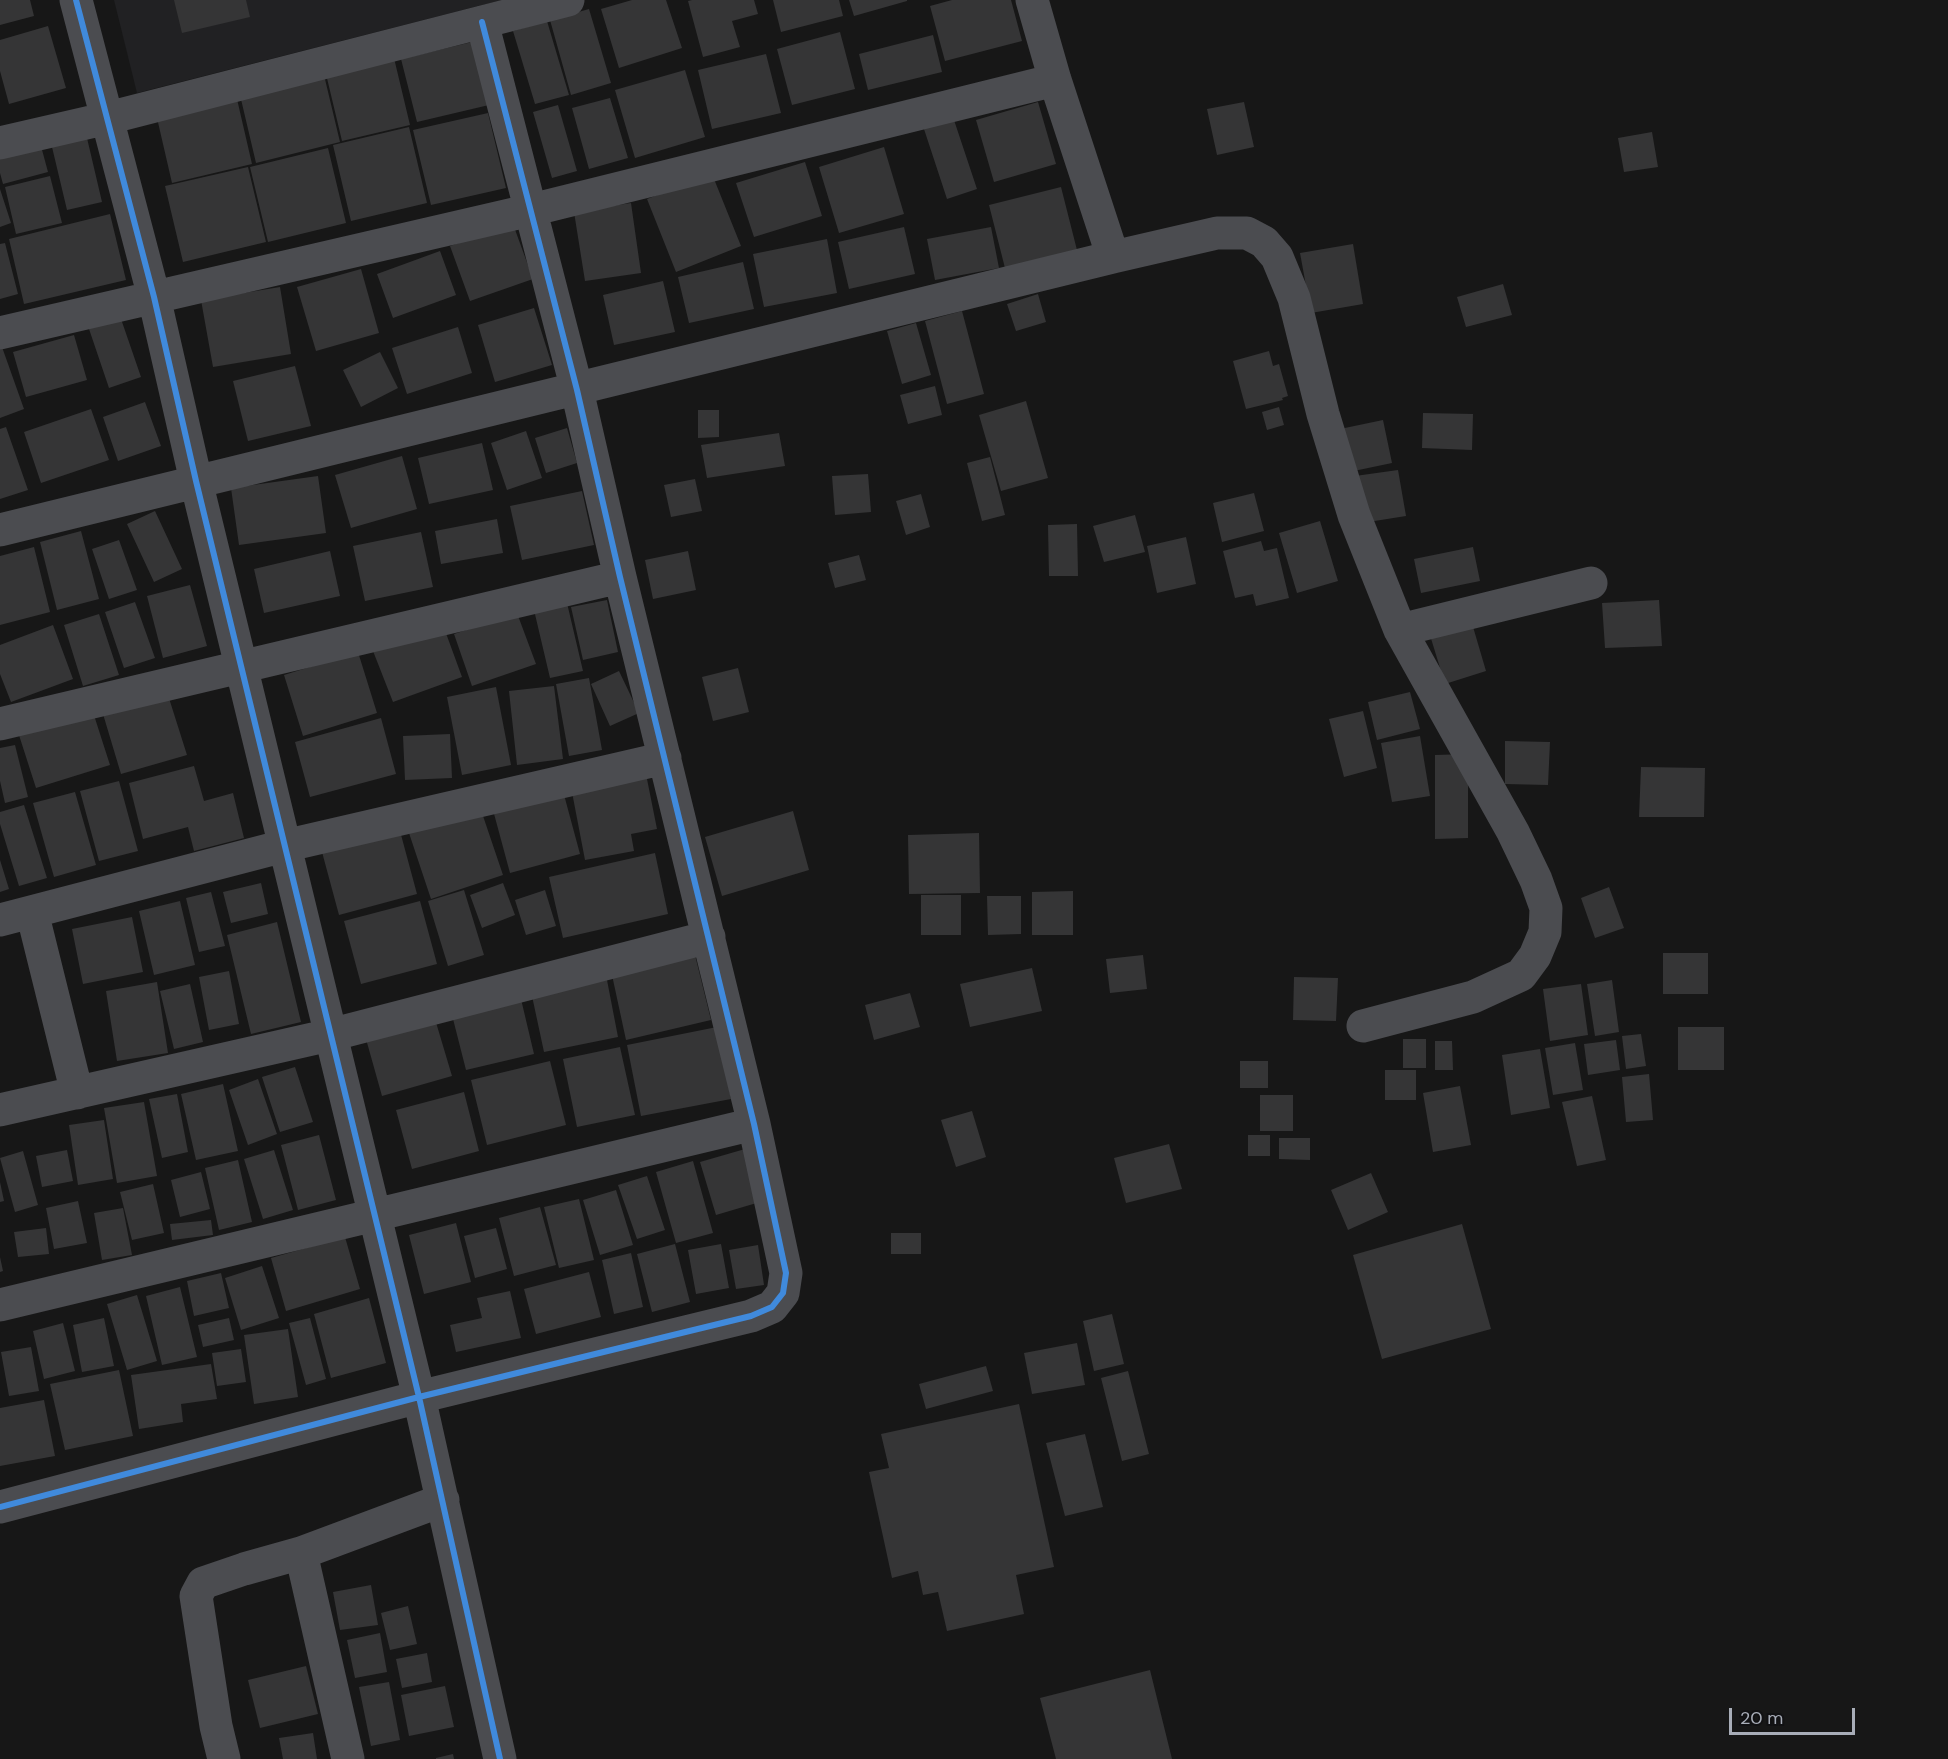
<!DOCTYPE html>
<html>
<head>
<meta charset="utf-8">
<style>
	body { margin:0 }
	#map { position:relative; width:1948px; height:1759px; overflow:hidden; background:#171717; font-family:"DM Sans",sans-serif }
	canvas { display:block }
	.scale { position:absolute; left:1729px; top:1708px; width:126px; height:27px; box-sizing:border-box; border:3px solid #a8adb8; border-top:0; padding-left:8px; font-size:18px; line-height:21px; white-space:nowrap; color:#a8adb8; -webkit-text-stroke:4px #111113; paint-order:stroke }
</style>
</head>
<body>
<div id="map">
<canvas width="1948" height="1759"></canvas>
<div class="scale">20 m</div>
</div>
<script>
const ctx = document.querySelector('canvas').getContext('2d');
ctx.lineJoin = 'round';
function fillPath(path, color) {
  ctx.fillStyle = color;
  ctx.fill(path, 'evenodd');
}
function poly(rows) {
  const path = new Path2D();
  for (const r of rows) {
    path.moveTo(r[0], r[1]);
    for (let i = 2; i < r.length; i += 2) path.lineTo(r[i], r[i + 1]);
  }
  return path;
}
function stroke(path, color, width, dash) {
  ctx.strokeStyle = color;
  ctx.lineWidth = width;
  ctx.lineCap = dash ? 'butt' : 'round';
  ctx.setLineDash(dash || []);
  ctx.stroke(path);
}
fillPath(poly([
	[114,0,502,0,137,93]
]), '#212123');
fillPath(poly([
	[0,0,30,0,34,16,0,25],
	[174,0,246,0,250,17,182,33],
	[632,0,666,0,682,48,619,68,601,9],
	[692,0,754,0,758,14,732,21,740,47,703,57,688,1],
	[773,0,839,0,843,16,781,32],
	[849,0,907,0,907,1,854,16],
	[952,0,1011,0,1022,41,945,61,930,6],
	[589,9,611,83,571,95,550,20],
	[547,21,569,95,535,104,513,31],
	[48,26,66,88,9,104,0,71,0,40],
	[840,32,855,89,792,105,777,49],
	[933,35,942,72,868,90,859,54],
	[472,42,489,105,417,122,401,59],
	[766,54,781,113,712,129,698,70],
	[394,58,410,125,342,141,326,74],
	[685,70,705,137,635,158,615,90],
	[324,75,340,142,256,163,240,95],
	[610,98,628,158,589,169,572,108],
	[237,99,252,164,172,183,157,118],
	[1038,102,1056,164,994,182,976,120],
	[1244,102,1254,147,1217,155,1207,109],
	[558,105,577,171,552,178,533,112],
	[488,113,506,188,431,205,413,130],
	[953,117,977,189,947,199,923,126],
	[409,127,427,203,351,221,333,145],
	[1652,132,1658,167,1624,172,1618,138],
	[87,138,102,202,67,210,52,147],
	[41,146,48,172,3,184,0,173,0,156],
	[884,147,904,214,839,233,819,167],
	[328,148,346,223,268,242,250,167],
	[805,162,822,216,754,237,736,183],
	[248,167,266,242,183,262,165,186],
	[712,174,741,246,676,272,647,199],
	[50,176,62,223,16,234,5,187],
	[1061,187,1078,254,1006,272,989,205],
	[0,189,11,223,0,227],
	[631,203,641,273,585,281,574,212],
	[110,214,126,280,24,304,9,239],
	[513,224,533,279,470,301,450,246],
	[904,227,915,274,849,289,838,242],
	[991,227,999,268,935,280,927,239],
	[827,239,837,293,764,307,753,254],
	[5,243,18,294,0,299,0,244],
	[1353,244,1363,304,1311,313,1300,253],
	[440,251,456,295,393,318,377,274],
	[743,262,754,309,689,323,678,277],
	[361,269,379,333,316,351,297,287],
	[663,281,675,332,614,345,603,295],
	[1503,284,1512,315,1466,327,1457,297],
	[280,287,291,354,213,367,201,300],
	[1038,294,1046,322,1016,331,1007,304],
	[534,308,552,365,495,382,478,325],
	[962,311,984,394,947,404,925,321],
	[120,316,141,377,109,388,88,326],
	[916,323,931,375,902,384,887,331],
	[458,327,472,373,407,394,392,348],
	[74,335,87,380,26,397,13,352],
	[2,347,24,409,0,418,0,348],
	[1269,351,1273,366,1279,364,1288,396,1282,398,1283,400,1246,409,1233,361],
	[380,352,398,388,361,407,343,370],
	[295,366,311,426,248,441,233,381],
	[935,386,942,415,908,424,900,395],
	[1026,401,1048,478,1001,491,979,415],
	[145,402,161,446,118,461,103,417],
	[1279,407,1284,425,1267,430,1262,412],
	[91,409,109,460,41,483,24,432],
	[698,410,719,410,719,437,698,438],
	[1423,413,1473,414,1472,450,1422,448],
	[1383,420,1392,463,1349,472,1340,429],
	[6,427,28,490,0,499,0,429],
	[567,428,577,463,546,473,535,438],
	[526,431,542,478,507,490,491,443],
	[779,433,785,466,707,478,701,445],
	[482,443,493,490,429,504,418,458],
	[402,456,417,509,351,528,335,475],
	[990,457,1005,515,982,521,967,463],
	[1398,470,1406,516,1362,523,1355,476],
	[868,474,871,512,835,515,832,476],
	[318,476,326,533,239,545,231,488],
	[695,479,702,511,671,517,664,485],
	[582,491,594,545,522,560,510,506],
	[1254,493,1264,531,1222,542,1213,503],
	[921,494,930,527,906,535,896,501],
	[155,511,182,569,154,582,127,524],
	[1135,515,1145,552,1104,562,1093,526],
	[497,519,503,553,441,564,435,531],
	[1320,521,1338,581,1297,593,1279,533],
	[1077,524,1078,576,1049,576,1048,525],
	[81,531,99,599,57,610,40,542],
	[421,532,433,587,365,601,353,546],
	[1186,537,1196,584,1157,593,1147,546],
	[119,540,137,590,109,599,92,549],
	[1261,541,1264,551,1277,548,1289,598,1256,606,1253,594,1235,598,1223,551],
	[34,547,50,612,0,625,0,556],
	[1473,547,1480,581,1421,593,1414,559],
	[330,551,340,596,264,613,254,569],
	[688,551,696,590,653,599,645,560],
	[859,555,866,580,835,588,828,563],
	[190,585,207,646,163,658,147,596],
	[607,600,618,652,583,660,571,607],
	[1659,600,1662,646,1605,648,1602,603],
	[135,602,155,658,124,668,105,612],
	[567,603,583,671,550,678,534,610],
	[517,613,536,664,472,686,454,634],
	[99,614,119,675,83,686,64,625],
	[1471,620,1486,671,1445,684,1429,632],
	[53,625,73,679,11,702,0,674,0,645],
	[443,625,462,677,393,702,373,651],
	[358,652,377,713,303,736,284,675],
	[738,668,749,712,713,721,702,677],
	[619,671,639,713,610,726,591,684],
	[589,678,602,750,569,756,556,684],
	[554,686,563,759,517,765,509,691],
	[496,687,511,765,462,775,447,697],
	[1410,692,1420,729,1377,740,1368,702],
	[168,695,187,755,121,774,103,714],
	[92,709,110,765,36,788,18,732],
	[1363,711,1377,768,1344,777,1329,719],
	[381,718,396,774,310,797,295,742],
	[450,734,452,778,405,780,403,736],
	[1420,736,1430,796,1392,802,1381,743],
	[1505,741,1550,742,1548,785,1505,784],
	[15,745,28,797,5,803,0,781,0,748],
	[1468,754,1468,838,1435,839,1435,755],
	[194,766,204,801,233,793,244,838,194,851,188,827,143,839,129,783],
	[1641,767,1705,768,1704,817,1639,817],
	[646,774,657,829,631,834,634,851,585,860,571,787],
	[119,781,138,851,99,861,80,791],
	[563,791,580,854,510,873,493,810],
	[75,792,96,865,54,877,33,803],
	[24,805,47,878,19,886,0,824,0,812],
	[481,810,503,875,431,899,409,833],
	[793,811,809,870,722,896,705,837],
	[400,831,417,894,339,915,322,852],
	[979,833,980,893,909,894,908,835],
	[655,853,668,914,563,938,549,877],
	[0,860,9,889,0,892],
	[261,883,268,914,231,923,223,892],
	[503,883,515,915,482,928,470,895],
	[1609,887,1624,928,1595,938,1581,898],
	[464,890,484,955,448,966,428,901],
	[545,890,556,926,526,935,515,900],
	[1073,891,1073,935,1032,935,1032,892],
	[211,892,225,946,199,952,186,898],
	[921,895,961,895,961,935,921,935],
	[987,896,1021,896,1021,934,988,935],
	[180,901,195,965,154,975,139,911],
	[420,901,437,964,361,984,344,921],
	[132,917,143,972,83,984,72,929],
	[277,922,301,1022,251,1034,227,935],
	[1663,953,1708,953,1708,994,1663,994],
	[695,955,711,1020,626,1040,612,975],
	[1143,955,1147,989,1110,993,1106,959],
	[1032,968,1042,1011,970,1027,960,984],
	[229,971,239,1024,209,1030,199,977],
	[1294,977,1338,978,1336,1021,1293,1020],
	[607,980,618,1037,544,1052,532,996],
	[1612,980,1619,1032,1595,1036,1587,984],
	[157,982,168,1053,117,1061,106,991],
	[190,984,203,1042,174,1049,160,991],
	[1581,984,1588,1035,1550,1041,1543,989],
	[910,993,920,1027,874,1040,865,1005],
	[521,999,534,1054,466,1070,452,1015],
	[435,1019,452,1076,382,1096,366,1039],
	[717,1027,731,1099,641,1116,627,1045],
	[1678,1027,1724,1027,1724,1070,1678,1070],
	[1641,1034,1646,1066,1626,1069,1622,1036],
	[1403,1039,1426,1039,1426,1068,1403,1068],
	[1616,1040,1620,1070,1588,1075,1584,1044],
	[1435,1041,1452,1041,1453,1070,1435,1070],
	[1575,1043,1583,1090,1553,1095,1545,1048],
	[620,1047,635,1115,577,1127,563,1059],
	[1540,1049,1550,1108,1511,1115,1502,1055],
	[550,1061,566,1125,487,1145,471,1080],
	[1240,1061,1268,1061,1268,1088,1240,1088],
	[295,1067,313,1122,280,1132,262,1077],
	[1385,1070,1416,1070,1416,1100,1385,1100],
	[1649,1074,1653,1120,1626,1122,1622,1077],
	[258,1079,277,1134,248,1145,229,1090],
	[223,1084,238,1151,196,1160,181,1094],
	[1460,1086,1471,1145,1433,1152,1423,1093],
	[464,1092,479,1151,412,1169,396,1110],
	[177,1094,188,1152,162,1158,149,1099],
	[1260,1095,1293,1095,1293,1131,1260,1131],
	[1592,1096,1606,1160,1577,1166,1562,1102],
	[144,1102,157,1176,117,1183,104,1108],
	[972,1111,986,1157,956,1167,941,1120],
	[104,1120,113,1179,78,1185,69,1125],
	[319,1135,336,1200,298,1210,281,1145],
	[1248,1135,1270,1135,1270,1156,1248,1156],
	[1279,1138,1310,1138,1310,1160,1279,1159],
	[1169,1144,1182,1189,1126,1203,1114,1158],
	[745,1149,760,1202,716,1215,700,1162],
	[67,1150,73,1181,42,1187,36,1156],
	[274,1150,293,1210,263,1219,244,1159],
	[23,1151,38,1205,15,1212,0,1158],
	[238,1160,252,1222,219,1230,205,1168],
	[693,1161,713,1233,676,1243,656,1172],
	[201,1172,210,1209,180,1217,171,1180],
	[1371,1173,1388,1212,1348,1230,1331,1190],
	[647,1176,665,1230,637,1239,618,1185],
	[0,1182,4,1201,0,1202],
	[153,1184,164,1233,132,1240,120,1192],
	[616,1190,633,1245,600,1255,583,1200],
	[579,1199,594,1260,559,1268,544,1207],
	[78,1201,87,1243,54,1249,46,1208],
	[540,1207,556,1265,514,1276,499,1218],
	[123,1208,132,1255,102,1260,94,1213],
	[211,1220,213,1235,172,1240,170,1224],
	[456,1223,471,1282,424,1294,409,1235],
	[1462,1224,1491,1329,1382,1359,1353,1255],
	[46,1228,49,1254,18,1257,14,1232],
	[496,1228,507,1269,475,1278,464,1236],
	[891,1233,921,1233,921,1254,891,1254],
	[345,1237,360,1289,286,1311,271,1258],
	[675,1244,690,1302,652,1312,637,1254],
	[721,1244,729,1288,696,1294,688,1250],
	[758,1245,764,1285,736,1289,729,1250],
	[631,1253,643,1307,614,1314,602,1260],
	[0,1257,3,1271,0,1272],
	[262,1266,279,1318,241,1330,225,1278],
	[589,1272,601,1317,536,1334,524,1289],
	[221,1273,229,1308,194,1316,187,1281],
	[180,1287,197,1357,162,1365,146,1296],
	[510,1291,521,1338,456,1352,450,1325,482,1318,477,1298],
	[137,1295,157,1361,127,1370,107,1304],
	[369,1298,386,1363,331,1378,314,1314],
	[1112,1314,1124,1364,1094,1371,1083,1321],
	[104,1318,114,1366,82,1372,73,1325],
	[229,1318,234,1340,203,1347,198,1325],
	[310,1318,326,1379,306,1385,289,1323],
	[63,1323,75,1371,44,1379,33,1331],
	[288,1329,298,1397,254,1404,244,1335],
	[1077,1343,1085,1385,1032,1394,1024,1353],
	[31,1347,39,1391,9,1396,1,1352],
	[241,1349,246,1382,217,1386,212,1353],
	[211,1364,217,1399,181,1404,183,1422,139,1429,131,1375],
	[986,1366,993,1391,926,1409,919,1384],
	[119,1370,133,1436,65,1450,50,1384],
	[1128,1371,1149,1454,1122,1461,1101,1378],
	[44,1400,55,1456,0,1466,0,1408],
	[1019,1404,1054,1567,1016,1575,1024,1614,947,1631,938,1592,923,1595,918,1571,892,1578,869,1472,889,1468,881,1434],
	[1085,1434,1103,1507,1065,1516,1046,1443],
	[371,1585,378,1625,340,1630,333,1592],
	[408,1606,417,1644,390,1650,381,1613],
	[380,1633,387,1672,355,1678,347,1640],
	[427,1653,432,1682,402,1688,396,1659],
	[306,1666,318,1714,260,1728,248,1680],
	[1150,1670,1172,1759,1056,1759,1040,1698],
	[389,1682,400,1740,371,1746,359,1687],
	[445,1686,454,1727,409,1736,401,1695],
	[313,1733,317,1759,283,1759,279,1738],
	[453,1754,454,1759,436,1759,436,1758]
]), '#353536');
stroke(poly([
	[76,0,154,297,196,481,419,1397,500,1759],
	[0,143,108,118,568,0],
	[1113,257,1217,233,1247,233,1264,242,1277,257,1294,298,1323,414,1354,515,1400,630,1513,832,1536,880,1546,908,1545,932,1535,956,1521,975,1473,997,1363,1026],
	[0,333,531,210,1055,80],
	[0,530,1113,257,1055,80,1032,0],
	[1400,630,1591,583],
	[0,724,620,577],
	[32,912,77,1093],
	[0,920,284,846,665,758],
	[0,1110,330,1035,709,937],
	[0,1305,754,1124],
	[0,1507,419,1397,751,1316,772,1307,783,1293,786,1273,754,1124,620,577,577,390,482,22],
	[301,1553,348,1759],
	[224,1759,216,1726,196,1596,203,1583,244,1569,301,1553,443,1500]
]), '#4b4c50', 33);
stroke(poly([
	[76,0,154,297,196,481,419,1397,500,1759],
	[0,1507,419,1397,751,1316,772,1307,783,1293,786,1273,754,1124,620,577,577,390,482,22]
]), '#408adc', 6);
</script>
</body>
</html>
